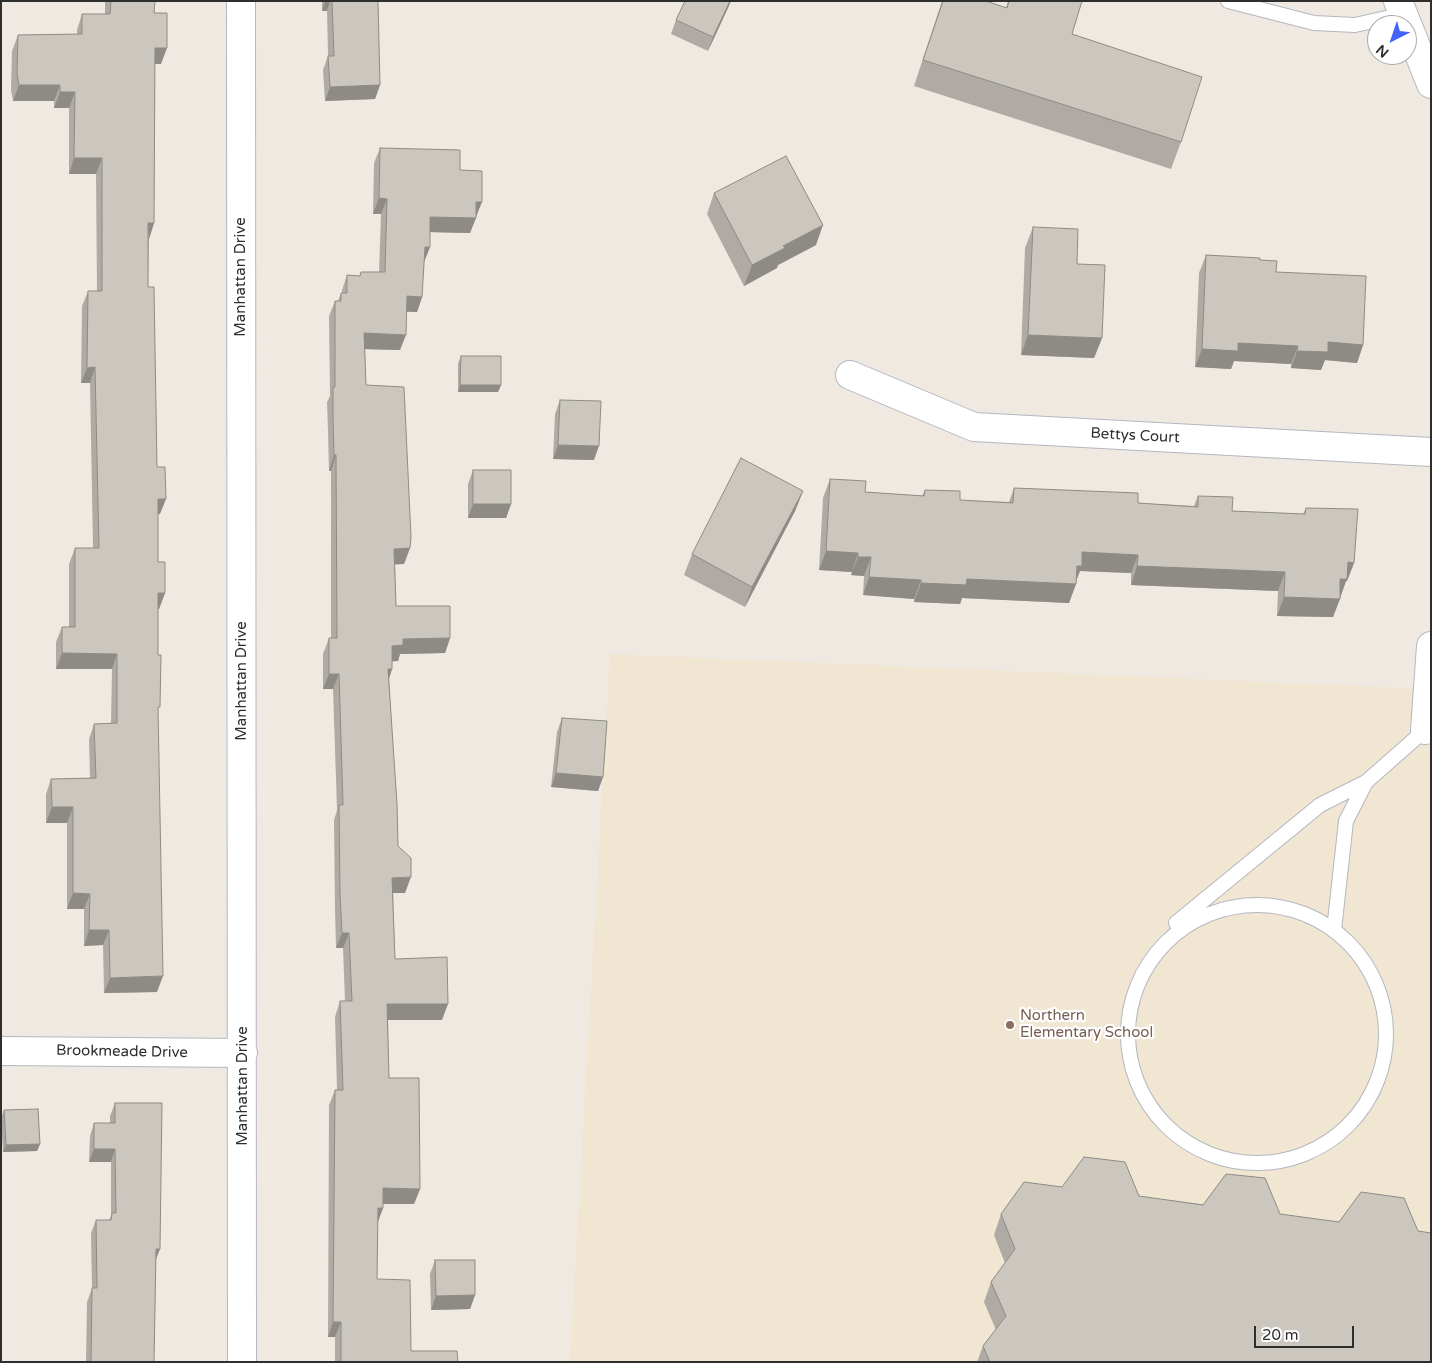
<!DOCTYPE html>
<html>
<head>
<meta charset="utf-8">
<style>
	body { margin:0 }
	#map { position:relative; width:1432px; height:1363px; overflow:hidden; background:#efe9e1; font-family:"Varela Round",sans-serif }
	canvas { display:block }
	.frame { position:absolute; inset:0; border:2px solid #2e2e2e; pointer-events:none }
	.north { position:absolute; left:1367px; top:15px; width:50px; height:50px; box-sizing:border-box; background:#fff; border:1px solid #ababab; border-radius:50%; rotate:221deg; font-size:14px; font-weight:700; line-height:20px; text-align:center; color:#2e2e2e }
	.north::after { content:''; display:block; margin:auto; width:18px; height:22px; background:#4264fb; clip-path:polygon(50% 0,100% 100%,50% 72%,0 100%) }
	.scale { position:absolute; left:1254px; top:1326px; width:100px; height:22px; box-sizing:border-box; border:2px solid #2e2e2e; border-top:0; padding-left:6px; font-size:15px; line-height:18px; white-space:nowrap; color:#2e2e2e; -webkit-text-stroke:4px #fff; paint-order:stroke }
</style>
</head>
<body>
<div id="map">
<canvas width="1432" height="1363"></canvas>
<div class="frame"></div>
<div class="north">N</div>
<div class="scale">20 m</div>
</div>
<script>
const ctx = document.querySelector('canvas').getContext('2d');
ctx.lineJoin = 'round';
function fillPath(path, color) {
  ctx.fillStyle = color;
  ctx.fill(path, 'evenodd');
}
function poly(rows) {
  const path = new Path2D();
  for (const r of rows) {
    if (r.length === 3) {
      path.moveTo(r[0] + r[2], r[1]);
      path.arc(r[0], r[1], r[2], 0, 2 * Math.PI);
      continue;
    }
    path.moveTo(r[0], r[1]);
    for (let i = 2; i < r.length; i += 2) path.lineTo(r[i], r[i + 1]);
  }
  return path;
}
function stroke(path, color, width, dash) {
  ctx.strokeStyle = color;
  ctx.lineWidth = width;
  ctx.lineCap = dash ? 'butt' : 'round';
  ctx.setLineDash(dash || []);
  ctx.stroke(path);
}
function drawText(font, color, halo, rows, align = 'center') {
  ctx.font = font + ' "Varela Round",sans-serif';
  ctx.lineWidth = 4.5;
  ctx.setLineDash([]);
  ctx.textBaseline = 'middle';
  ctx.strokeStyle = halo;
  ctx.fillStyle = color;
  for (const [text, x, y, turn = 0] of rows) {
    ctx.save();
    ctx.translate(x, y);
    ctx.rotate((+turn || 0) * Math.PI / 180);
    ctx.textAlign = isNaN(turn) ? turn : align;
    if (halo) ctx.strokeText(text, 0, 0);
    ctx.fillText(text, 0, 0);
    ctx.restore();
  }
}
fillPath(poly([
	[610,654,1431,689,1431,1362,570,1362]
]), '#f0e6d1');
const service = poly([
	[1228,1,1314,23,1355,25,1404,14],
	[1366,782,1425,730],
	[1257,1034,129],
	[1176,923,1320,805,1366,782,1346,821,1334,930]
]);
const minor = poly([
	[241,1,242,1362],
	[1398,1,1431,84],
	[850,375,974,427,1431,452],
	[1425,730,1431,646],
	[1,1051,243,1053]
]);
stroke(service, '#b4b7c1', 16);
stroke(minor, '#b4b7c1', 30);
stroke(service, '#fff', 14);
stroke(minor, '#fff', 28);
fillPath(poly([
	[105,1,155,1,154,13,161,64,155,64,154,223,149,239,148,287,157,467,160,514,158,514,158,562,165,593,159,609,158,609,157,992,104,993,103,945,84,946,84,909,67,909,67,823,46,823,46,794,51,779,90,778,89,739,94,724,111,723,112,669,56,669,56,642,62,627,69,627,69,564,75,548,93,548,90,383,81,383,82,306,88,291,97,291,96,174,69,174,69,108,54,108,54,101,13,101,11,90,12,51,18,35,77,34,77,30,82,14,105,14],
	[322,1,378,1,380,85,375,99,325,101,323,70,328,56,327,11,322,11],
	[685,1,731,1,708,51,671,34,676,20],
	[942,1,986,1,1006,8,1008,1,1082,1,1072,34,1181,142,1171,169,914,86],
	[380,148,460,170,476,217,470,233,430,232,430,247,424,262,422,297,417,312,407,312,400,350,365,349,366,385,410,548,404,564,395,564,396,606,450,638,445,653,400,654,398,661,392,661,392,669,389,679,398,846,405,893,393,893,395,959,442,1020,388,1020,389,1078,420,1189,414,1204,383,1204,383,1208,378,1222,377,1279,411,1351,458,1362,335,1362,335,1337,328,1337,329,1105,335,1090,337,1090,335,1017,340,1001,345,1001,343,948,336,948,335,910,334,820,337,810,333,689,323,689,323,654,329,638,331,638,331,471,329,471,328,431,327,402,330,396,329,316,335,301,338,301,341,293,342,293,342,290,347,275,359,276,361,272,379,272,381,214,373,214,374,163],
	[714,193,816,245,778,265,777,268,744,286,707,214],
	[1033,227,1102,338,1094,358,1021,355,1025,248],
	[1206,255,1260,260,1276,272,1363,345,1357,363,1325,360,1321,370,1291,368,1291,364,1234,361,1231,369,1195,367,1199,273],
	[461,356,501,385,498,392,458,392,458,363],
	[560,400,594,460,553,459,555,414],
	[473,470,511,504,506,518,468,518,468,484],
	[830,479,865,492,922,496,925,490,960,500,1009,502,1014,488,1138,503,1194,506,1198,496,1232,511,1303,514,1306,508,1354,563,1347,581,1346,581,1340,598,1333,617,1277,616,1278,591,1131,585,1131,573,1080,571,1076,580,1076,584,1069,603,962,598,960,604,914,602,914,599,863,595,864,576,851,575,852,572,819,570,823,498],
	[803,491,795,511,745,607,684,575,692,554],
	[562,718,603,777,598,791,551,787,557,732],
	[115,1103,156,1261,154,1362,86,1362,87,1302,92,1288,91,1233,96,1220,109,1220,111,1216,111,1162,89,1162,90,1136,94,1123,110,1123,110,1116],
	[4,1110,40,1144,37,1151,3,1152,1,1118],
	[1062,1187,1280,1214,1431,1362,977,1362,983,1346,996,1330,984,1302,991,1282,1005,1263,994,1235,1001,1214],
	[435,1260,475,1295,470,1309,431,1310,430,1274]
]), '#afaba4');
fillPath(poly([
	[325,1,330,1,327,11,322,11],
	[730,1,731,1,728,8,708,51,713,37],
	[155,48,167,48,161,64,150,64],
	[19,85,60,85,54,101,13,101],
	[380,85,375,99,325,101,330,87],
	[60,92,75,92,69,108,54,108],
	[74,158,102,158,96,174,69,174],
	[379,198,387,199,381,214,373,214],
	[476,202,482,202,476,217],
	[430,217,476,218,470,233,424,232],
	[148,223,154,223,149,239],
	[823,225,816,245,778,265,777,268,744,286,752,265,783,246],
	[425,247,430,247,424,262],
	[407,296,422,297,417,312,402,311],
	[364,333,406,335,400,350,359,349],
	[1028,335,1102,338,1094,358,1021,355],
	[1328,342,1363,345,1357,363,1325,360,1321,370,1291,368,1297,351],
	[1238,343,1298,346,1291,364,1234,361,1231,369,1195,367,1202,349],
	[95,367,90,383,81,383,87,368],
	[460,385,501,385,498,392,458,392],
	[558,445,599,446,594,460,553,459],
	[334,455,336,455,331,471,329,471],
	[803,491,795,511,745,607,752,587],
	[158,499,166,499,160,514,152,515],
	[473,504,511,504,506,518,468,518],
	[410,548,404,564,388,565,394,549],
	[826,551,858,553,852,572,819,570],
	[1082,552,1138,555,1131,573,1080,571,1075,584,1076,584,1069,603,962,598,960,604,914,602,921,583,967,579],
	[858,557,871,557,864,576,851,575],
	[1348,562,1354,563,1347,581,1346,581,1340,598,1333,598,1340,579],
	[1137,566,1285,572,1278,591,1131,585],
	[869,577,921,580,914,599,863,595],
	[158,593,165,593,159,609,152,609],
	[1284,597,1340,599,1333,617,1277,616],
	[450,638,445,653,400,654,398,661,386,662,392,646,403,639],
	[62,653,117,654,112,669,56,669],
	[388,669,392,669,387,684],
	[329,674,339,674,333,689,323,689],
	[556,773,603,777,598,791,551,787],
	[52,807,73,807,67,823,46,823],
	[411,877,405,893,386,893,392,878],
	[73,893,90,894,84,909,67,909],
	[89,930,109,930,103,945,84,946],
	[342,933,349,933,343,948,336,948],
	[163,976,157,992,104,993,110,978],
	[387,1004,448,1004,442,1020,381,1020],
	[40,1144,37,1151,3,1152,6,1145],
	[94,1149,115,1149,111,1162,89,1162],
	[383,1188,420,1189,414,1204,377,1204],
	[378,1208,383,1208,377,1224],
	[156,1249,160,1249,155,1262],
	[475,1295,470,1309,431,1310,436,1296],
	[333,1322,341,1322,335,1337,328,1337]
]), '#8e8b86');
const building = poly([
	[111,1,155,1,154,13,167,13,167,48,155,48,154,223,148,223,148,287,154,287,157,467,165,467,166,499,158,499,158,562,165,562,165,593,158,593,158,655,161,655,160,707,158,707,163,976,110,978,109,930,89,930,90,894,73,893,73,807,52,807,51,779,96,778,94,724,117,723,117,654,62,653,62,627,75,627,75,548,99,548,95,367,87,368,88,291,102,291,102,158,74,158,75,92,60,92,60,85,19,85,17,74,18,35,82,34,82,14,110,14,111,1],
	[332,1,378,1,380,85,330,87,328,56,334,56,332,1],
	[685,1,730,1,713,37,676,20,685,1],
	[943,1,986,1,1007,8,1009,1,1082,1,1072,34,1202,77,1181,142,923,60,943,1],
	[380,148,460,150,460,170,482,171,482,202,476,202,476,218,430,217,430,247,425,247,422,297,407,296,406,335,364,333,366,385,404,387,411,537,410,548,394,549,396,606,450,606,450,638,403,639,403,645,392,646,392,669,388,669,397,804,398,846,411,858,411,877,392,878,395,959,447,957,448,1004,387,1004,389,1078,419,1078,420,1189,383,1188,383,1208,378,1208,377,1279,410,1280,411,1351,457,1351,458,1362,341,1362,341,1322,333,1322,335,1090,343,1090,340,1001,352,1001,349,933,342,933,340,894,339,805,343,805,339,674,329,674,329,638,337,638,336,455,334,455,333,416,333,387,335,387,335,301,341,301,341,293,347,293,347,275,360,276,361,272,385,272,387,199,379,198,380,148],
	[786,156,823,225,783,246,785,248,752,265,714,193,786,156],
	[1033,227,1078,229,1077,264,1105,265,1102,338,1028,335,1033,227],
	[1206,255,1260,258,1260,260,1277,261,1276,272,1366,276,1363,345,1328,342,1328,352,1297,351,1298,346,1238,343,1238,351,1202,349,1206,255],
	[461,356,501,356,501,385,460,385,461,356],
	[560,400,601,401,599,446,558,445,560,400],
	[741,458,803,491,752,587,692,554,741,458],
	[473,470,511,470,511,504,473,504,473,470],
	[830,479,866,481,865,492,924,496,925,490,960,491,960,500,1013,503,1014,488,1138,493,1138,503,1198,507,1198,496,1233,497,1232,511,1305,514,1306,508,1358,509,1354,563,1348,562,1347,579,1340,579,1340,599,1284,597,1285,572,1137,566,1138,555,1082,552,1082,566,1077,566,1076,584,967,579,966,585,921,583,921,580,869,577,871,557,858,557,858,553,826,551,830,479],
	[562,718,607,721,603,777,556,773,562,718],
	[115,1103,162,1103,160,1249,156,1249,154,1362,91,1362,92,1288,97,1288,96,1220,111,1220,112,1213,116,1213,115,1149,94,1149,94,1123,115,1123,115,1103],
	[38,1109,40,1144,6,1145,4,1110,38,1109],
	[1084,1157,1125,1162,1139,1196,1203,1205,1226,1174,1265,1178,1280,1214,1339,1222,1361,1192,1404,1198,1418,1231,1431,1233,1431,1362,990,1362,983,1346,1006,1316,991,1282,1015,1249,1001,1214,1024,1182,1062,1187,1084,1157],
	[435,1260,475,1260,475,1295,436,1296,435,1260]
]);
fillPath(building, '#cbc7bf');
stroke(building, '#8e8b86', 1);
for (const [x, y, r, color] of [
	[1010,1025,5,"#8d6e63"]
]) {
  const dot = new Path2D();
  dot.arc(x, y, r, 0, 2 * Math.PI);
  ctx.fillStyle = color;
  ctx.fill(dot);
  stroke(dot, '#fff', 2);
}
drawText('15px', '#2e2e2e', '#fff', [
	["Manhattan Drive",241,277,-90],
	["Bettys Court",1135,436,3],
	["Manhattan Drive",242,681,-90],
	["Brookmeade Drive",122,1052,1],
	["Manhattan Drive",243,1086,-90]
]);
drawText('15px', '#785e54', '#fff', [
	["Northern",1020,1016],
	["Elementary School",1020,1033]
], 'left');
</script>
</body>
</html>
